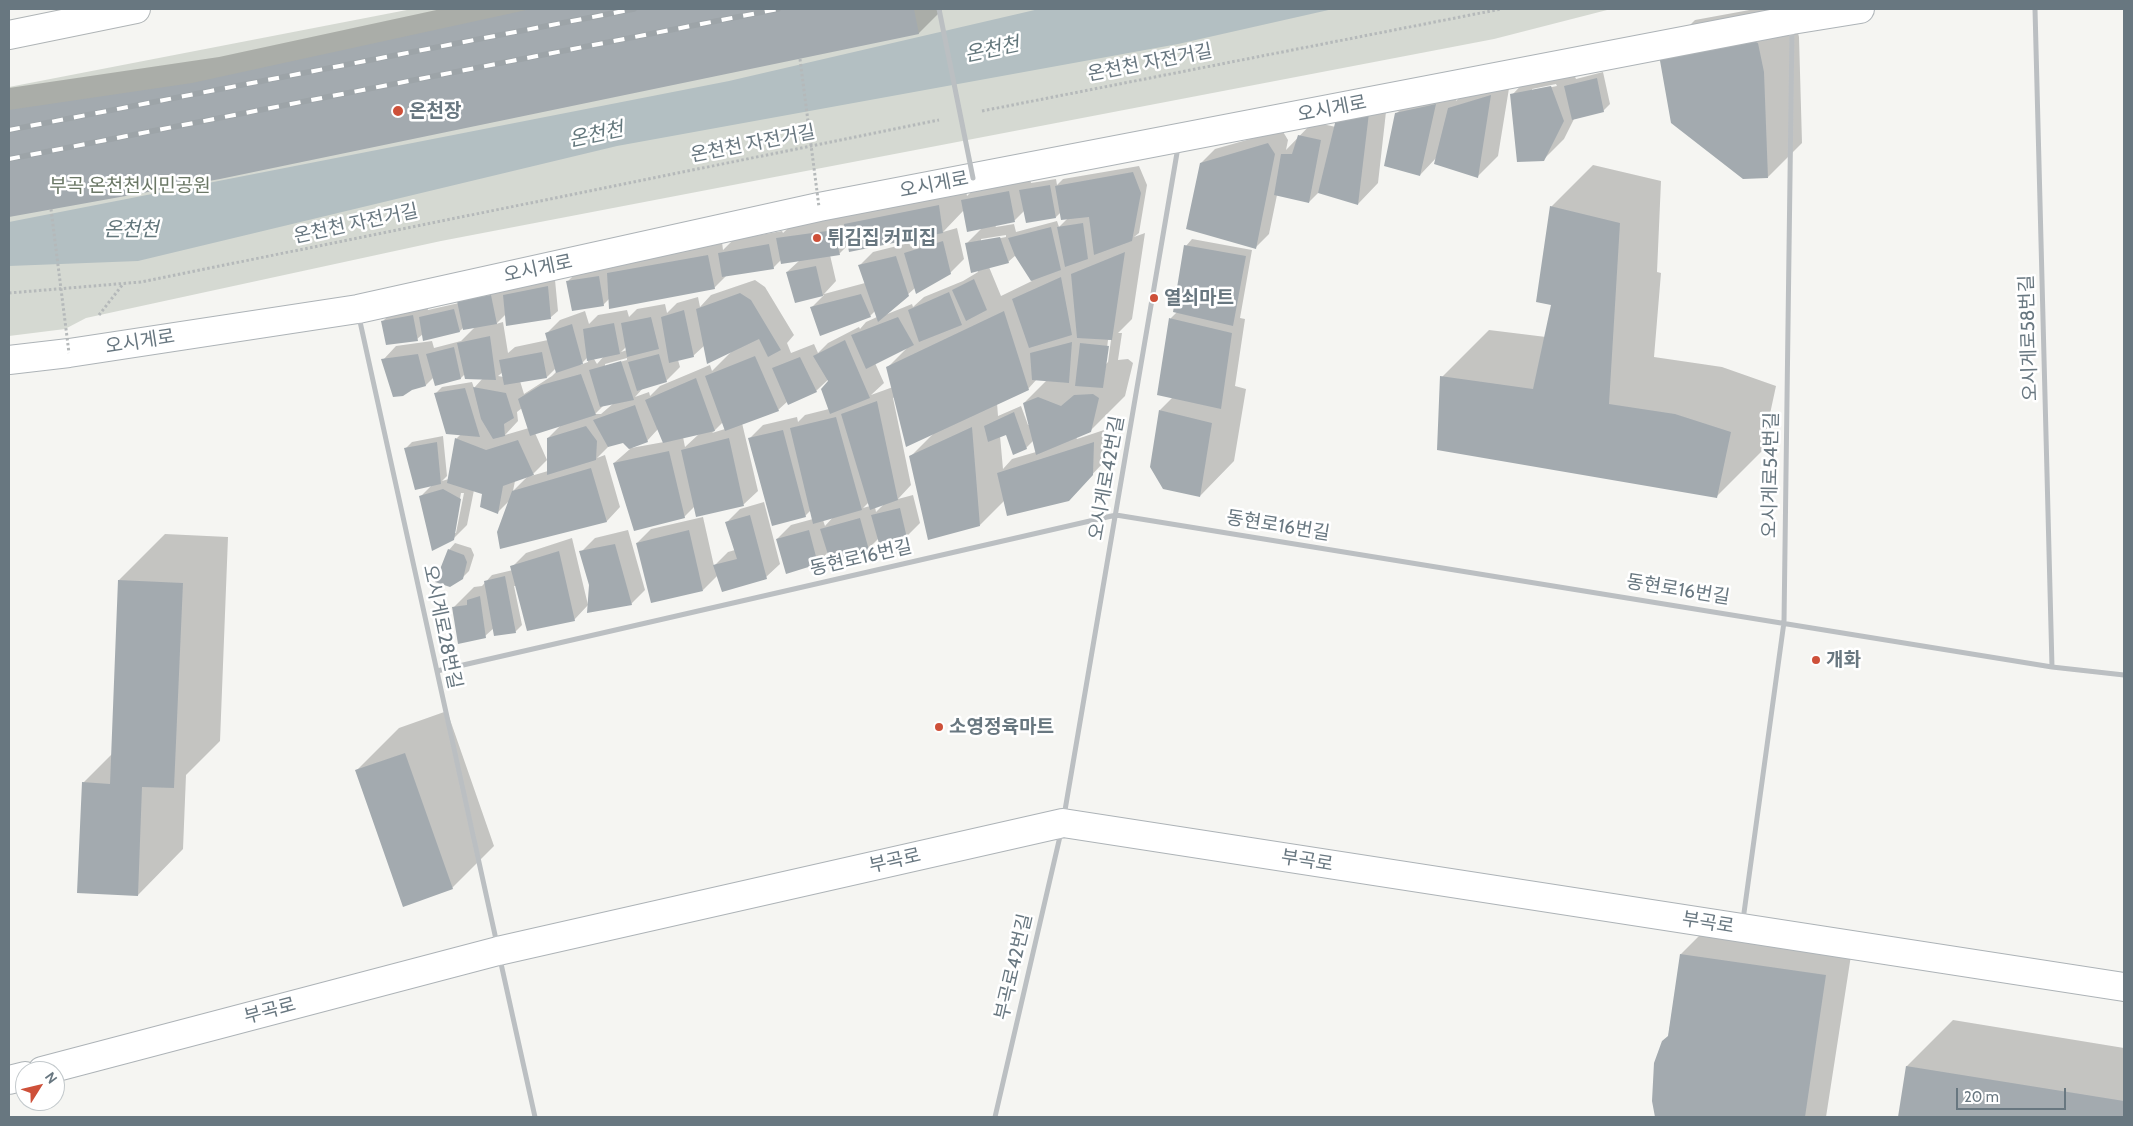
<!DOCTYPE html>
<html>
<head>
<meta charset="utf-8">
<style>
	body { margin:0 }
	#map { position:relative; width:2133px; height:1126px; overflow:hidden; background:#f5f5f2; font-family:Cabin,sans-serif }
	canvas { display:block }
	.frame { position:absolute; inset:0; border:10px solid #687780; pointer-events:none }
	.north { position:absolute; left:15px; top:1061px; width:50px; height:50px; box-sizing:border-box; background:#fff; border:1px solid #c3c9cc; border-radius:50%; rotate:54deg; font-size:14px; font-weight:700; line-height:20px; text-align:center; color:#687780 }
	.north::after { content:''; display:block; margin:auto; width:18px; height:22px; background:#ce5039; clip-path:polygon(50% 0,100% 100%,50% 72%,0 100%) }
	.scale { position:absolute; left:1956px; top:1088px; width:110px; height:22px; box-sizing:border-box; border:2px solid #687780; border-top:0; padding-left:6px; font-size:15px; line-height:18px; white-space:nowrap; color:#687780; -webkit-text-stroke:4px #fff; paint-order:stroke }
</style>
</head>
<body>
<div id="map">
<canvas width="2133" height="1126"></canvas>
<div class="frame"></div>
<div class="north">N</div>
<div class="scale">20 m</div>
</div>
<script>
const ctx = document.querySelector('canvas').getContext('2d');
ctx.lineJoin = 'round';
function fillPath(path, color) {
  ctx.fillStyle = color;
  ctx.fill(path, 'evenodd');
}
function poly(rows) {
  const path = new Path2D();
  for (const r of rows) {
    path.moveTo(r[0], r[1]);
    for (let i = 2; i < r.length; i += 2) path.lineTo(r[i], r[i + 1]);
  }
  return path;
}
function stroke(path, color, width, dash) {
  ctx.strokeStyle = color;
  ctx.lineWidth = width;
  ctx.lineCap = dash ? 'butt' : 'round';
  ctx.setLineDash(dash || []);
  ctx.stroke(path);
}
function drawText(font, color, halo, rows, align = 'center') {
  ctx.font = font + ' Cabin,"Noto Sans KR",sans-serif';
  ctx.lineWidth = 5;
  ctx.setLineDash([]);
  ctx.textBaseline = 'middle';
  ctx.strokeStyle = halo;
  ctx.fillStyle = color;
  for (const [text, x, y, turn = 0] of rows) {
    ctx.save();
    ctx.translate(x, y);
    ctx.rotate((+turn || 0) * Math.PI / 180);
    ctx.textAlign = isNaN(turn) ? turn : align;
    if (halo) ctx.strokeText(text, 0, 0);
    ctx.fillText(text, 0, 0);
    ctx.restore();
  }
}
fillPath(poly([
	[412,9,1611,9,1494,39,441,241,86,318,65,329,9,336,9,87]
]), '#d5d9d2');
fillPath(poly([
	[1039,9,1333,9,1178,44,617,146,138,261,9,266,9,222,729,81]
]), '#b3bfc2');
fillPath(poly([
	[441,9,943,9,919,33,219,177,9,216,9,88,219,57],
	[1755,9,1792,9,1799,37,1802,143,1768,177,1660,55,1695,20],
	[1571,67,1576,79,1603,72,1610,104,1603,111,1574,119,1564,139,1544,159,1512,95,1532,74],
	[1556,84,1557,86,1532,91,1532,89],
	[1511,76,1498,156,1478,176,1437,157,1420,175,1396,114,1423,87,1461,79,1456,101,1470,88],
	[1388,94,1378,183,1358,204,1319,192,1309,202,1277,195,1269,234,1255,248,1201,163,1215,149,1282,130,1288,140,1286,150,1313,122,1336,127],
	[1593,165,1661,181,1657,272,1661,273,1654,357,1722,367,1776,386,1762,451,1717,496,1442,377,1489,330,1546,337,1552,306,1551,207],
	[1139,166,1147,185,1139,233,1134,237,1145,233,1132,319,1118,333,1122,333,1118,360,1128,359,1133,363,1125,396,1090,431,1076,437,1077,439,1107,429,1106,460,1082,485,1005,500,980,525,910,457,935,432,895,397,893,398,911,485,898,499,913,495,920,523,906,537,879,538,868,549,828,552,818,563,787,572,777,539,791,525,813,519,811,510,805,516,749,439,763,425,797,417,798,422,805,415,829,409,832,376,816,391,788,401,778,410,742,423,758,491,744,504,697,516,695,506,684,517,614,463,630,449,623,442,609,446,597,458,605,455,620,507,607,521,509,501,498,512,483,493,474,490,467,525,453,539,420,497,433,484,405,449,412,442,443,436,447,476,442,481,449,479,456,439,461,434,436,393,442,387,472,382,474,388,483,378,465,374,461,378,434,377,426,385,411,389,383,360,396,346,432,341,434,348,461,341,475,327,464,327,460,331,423,334,417,339,383,321,396,308,426,302,428,310,459,303,479,281,514,288,555,280,558,311,551,317,506,314,496,324,503,322,508,353,515,347,548,340,546,334,560,320,585,311,589,324,598,315,627,310,629,317,637,309,665,304,667,313,677,303,698,297,700,307,711,295,755,280,765,287,794,335,787,343,791,353,814,344,818,353,828,343,859,327,860,329,866,322,877,317,875,311,870,316,812,307,824,295,796,302,787,272,800,260,781,260,773,268,727,275,714,288,610,298,603,305,567,282,581,268,612,263,613,268,622,259,722,242,723,250,733,240,782,231,783,233,804,213,964,180,967,196,983,180,1029,171,1031,183,1056,179,1057,185,1063,179],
	[964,210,982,228,967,243,978,272,963,281,924,297,913,307,912,304,885,315,915,288,950,273,964,259,957,228,943,232],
	[1025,210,1056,217,1061,212,1068,218,1059,227,1057,221,1016,232,1014,224,996,227,995,225,1015,220],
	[1006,235,1006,237,981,242,981,239],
	[922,236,911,247,909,243,873,252,859,266,865,283,824,294,836,281,830,255,839,254,849,244],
	[1016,255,1032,281,1001,296,989,267,1008,262],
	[1108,340,1111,340,1108,362,1105,365],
	[705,345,731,352,712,371,710,365,660,386,650,396,649,392,635,397,644,387,666,381,680,367,678,360,693,356],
	[627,346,627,350,621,352],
	[908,347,888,367,893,387,871,395,884,383,875,363],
	[604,356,597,364,594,359],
	[588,357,588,362,580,365],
	[627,358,627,360,605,366,605,364],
	[556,368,557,371,552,376,524,394,520,381,547,377],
	[503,372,504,377,498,376],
	[1037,379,1047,380,1024,403,1029,425,1028,425,1021,406,998,416,997,403,1028,389],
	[615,402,601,414,595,414,604,405],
	[522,408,529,428,505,435,518,421,517,412],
	[723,422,725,429,712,433],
	[563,423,548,438,548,471,531,476,547,460,535,433],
	[658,429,664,442,631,448,647,441],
	[1007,433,1026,448,1034,440,1036,452,1012,459,1003,469,1000,436],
	[699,434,685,447,683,437],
	[528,476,513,491,515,481],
	[461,493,464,493,456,533,454,533],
	[869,502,870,506,863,508],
	[884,504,876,512,875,507],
	[834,516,825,526,823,520],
	[1192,239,1252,250,1240,318,1245,319,1235,386,1246,389,1234,461,1200,496,1160,410,1173,397,1171,318,1177,312,1186,246],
	[764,502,780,564,766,577,718,575,703,590,637,543,651,529,703,517,714,566,728,552,735,550,726,523,740,509],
	[628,530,645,590,631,604,590,585,581,552,595,538],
	[165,534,228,537,220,741,186,775,183,849,138,895,83,783,112,754,119,580],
	[572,538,588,605,574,620,517,586,514,586,522,625,515,632,494,628,485,636,453,608,474,587,482,586,492,575,513,570,512,567,526,553],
	[455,543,471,548,474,555,469,571,462,578,449,550],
	[447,711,494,846,452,888,357,770,399,728],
	[1707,928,1852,949,1826,1117,1656,1117,1681,954],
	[1953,1020,2124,1048,2124,1117,1899,1117,1907,1066]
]), '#0003');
fillPath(poly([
	[531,9,914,9,919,34,220,179,9,217,9,110,192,83],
	[1747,38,1758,43,1764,72,1768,178,1743,179,1671,123,1659,55],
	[1597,78,1604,112,1572,120,1564,86],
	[1551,86,1564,121,1544,161,1517,162,1510,94],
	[1491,95,1478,178,1434,164,1448,108],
	[1436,104,1420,176,1384,166,1395,113],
	[1369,113,1358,205,1318,193,1336,119],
	[1298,135,1321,140,1309,203,1274,195,1281,154,1292,154],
	[1268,143,1275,154,1256,249,1186,229,1200,163],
	[1133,172,1141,193,1132,241,1094,255,1089,217,1061,220,1055,186],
	[1050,185,1056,218,1026,223,1019,190],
	[1009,191,1015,222,967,232,961,200],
	[939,205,943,233,849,252,844,224],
	[1550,206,1620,223,1609,404,1675,414,1731,432,1717,498,1437,450,1440,376,1533,389,1551,305,1536,302],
	[1083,223,1088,259,1065,267,1057,227],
	[1051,227,1061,270,1031,281,1015,256,1008,238],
	[834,230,840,255,781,264,776,238],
	[1000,237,1009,263,971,273,965,243],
	[943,241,951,274,916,294,904,253],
	[769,244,774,269,722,277,718,253],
	[1184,245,1246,256,1233,326,1173,312],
	[1125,252,1112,340,1077,338,1071,274],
	[708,255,715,289,609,309,607,273],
	[896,256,909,296,878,322,858,265],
	[816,266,823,296,795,303,786,272],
	[599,276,604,306,572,311,566,281],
	[1061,277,1072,335,1029,348,1012,299],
	[974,279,987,310,966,321,952,290],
	[548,286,551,319,506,326,503,295],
	[949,292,962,325,919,342,908,310],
	[740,293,751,300,781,350,768,357,759,339,707,364,696,309],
	[861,294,871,317,820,336,810,307],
	[491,295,497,324,463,330,457,301],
	[454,309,460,332,423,341,419,317],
	[684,310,694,357,669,363,661,317],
	[1004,311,1029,390,906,447,886,367],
	[413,315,418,341,386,345,381,321],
	[651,317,659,349,627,357,621,323],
	[898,317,914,345,866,369,851,335],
	[1169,318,1232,333,1221,409,1157,395],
	[614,323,620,354,587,361,583,329],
	[572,324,583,364,556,373,545,333],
	[490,336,496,380,465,379,457,343],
	[845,340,870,398,830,414,821,389,828,381,813,356],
	[1072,342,1069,383,1032,380,1030,353],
	[1080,343,1109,346,1103,388,1075,386],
	[454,347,461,379,435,386,426,354],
	[542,352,547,378,504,385,499,360],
	[418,354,426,386,412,390,403,396,393,397,381,359],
	[659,354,667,382,637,391,628,362],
	[755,356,779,411,725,431,705,376],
	[800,357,817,392,788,405,772,368],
	[621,361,634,400,600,407,589,370],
	[581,374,596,415,530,436,518,399,541,385],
	[696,378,715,431,663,443,645,400],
	[473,387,506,393,514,418,504,424,505,436,493,439,481,419],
	[465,388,480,437,446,434,434,393],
	[1093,394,1099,398,1091,432,1036,455,1023,403,1038,397,1061,406,1074,395],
	[877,401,898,500,870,510,841,414],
	[635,405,648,442,629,449,623,443,608,447,593,420],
	[1159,410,1212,423,1200,497,1163,489,1150,467],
	[1014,412,1027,449,1013,455,1006,435,988,442,984,426],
	[836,417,862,510,813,524,790,428],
	[586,426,597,441,596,460,547,475,547,438],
	[972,427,980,526,928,540,909,456],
	[783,430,806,517,772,526,748,438],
	[455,438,486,450,518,440,534,475,503,486,498,514,480,507,482,494,447,483],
	[729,438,744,506,696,517,681,450],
	[437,442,441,484,415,490,404,448],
	[1094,442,1093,475,1069,501,1007,516,997,473],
	[669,451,685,518,634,531,613,463],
	[591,468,607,522,500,549,497,532,512,491],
	[443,489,461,499,454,540,432,551,419,496],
	[900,508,907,538,880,547,871,515],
	[750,515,767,579,722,592,713,565,737,559,725,522],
	[860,518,869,550,830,561,820,529],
	[689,530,703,591,651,603,636,543],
	[809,530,818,564,786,574,776,539],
	[615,544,632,605,587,613,589,585,579,551],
	[448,549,464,555,467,562,463,579,450,587,435,582],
	[559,551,575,621,527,631,510,566],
	[505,576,516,633,494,636,484,581],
	[118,580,183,583,174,788,142,787,138,896,77,893,82,782,110,784],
	[480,596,486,638,458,644,452,607,467,605,467,600],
	[405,753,453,889,403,907,355,770],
	[1680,954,1826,975,1805,1117,1655,1117,1652,1101,1654,1063,1662,1041,1668,1036],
	[1906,1066,2124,1101,2124,1117,1898,1117]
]), '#a3aaaf');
const secondary = poly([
	[9,360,69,353,358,309,819,207,1792,20,1860,9],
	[42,1071,498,951,1063,823,2124,987],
	[9,1080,25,1076]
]);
const primary = poly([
	[9,35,136,9]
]);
stroke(secondary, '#adb3b7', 30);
stroke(primary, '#afb4b6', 30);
stroke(poly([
	[982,111,1501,9],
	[9,293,141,282,939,120],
	[99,315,123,284]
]), '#b5b9ba', 3, [2.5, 2.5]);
stroke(poly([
	[2035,9,2052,667],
	[359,317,497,944],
	[437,671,1116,515,2052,667,2124,675],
	[1064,816,1178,147],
	[1743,920,1784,622,1792,29],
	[500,959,535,1117],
	[995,1117,1061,832]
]), '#bbbfc2', 5);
stroke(secondary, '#fff', 28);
stroke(primary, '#fff', 28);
const rail = poly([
	[9,130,634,9],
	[9,159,778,9]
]);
stroke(rail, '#9da4a8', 5.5);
stroke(rail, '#fff', 4, [11]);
stroke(poly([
	[800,59,819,207],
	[51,209,69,353]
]), '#b5b9ba', 3, [2.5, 2.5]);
stroke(poly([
	[939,9,973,178]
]), '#bbbfc2', 5);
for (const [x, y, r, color] of [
	[398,111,6,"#ce5039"],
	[817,238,5,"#ce5039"],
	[1154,298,5,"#ce5039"],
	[1816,660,5,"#ce5039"],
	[939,727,5,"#ce5039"]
]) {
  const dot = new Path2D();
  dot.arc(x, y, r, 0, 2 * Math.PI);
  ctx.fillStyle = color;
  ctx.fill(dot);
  stroke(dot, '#fff', 2);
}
drawText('19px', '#687780', '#fff', [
	["온천천 자전거길",1150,63,-11],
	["오시게로",1332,109,-11],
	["온천천 자전거길",753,144,-11],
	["오시게로",934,185,-11],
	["온천천 자전거길",356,224,-12],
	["오시게로",538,269,-12],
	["오시게로58번길",2029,338,-92],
	["오시게로",140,342,-9],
	["오시게로54번길",1771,475,-89],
	["오시게로42번길",1107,478,-80],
	["동현로16번길",1278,526,9],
	["동현로16번길",861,558,-13],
	["동현로16번길",1678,590,9],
	["오시게로28번길",442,627,78],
	["부곡로",895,861,-13],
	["부곡로",1307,861,9],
	["부곡로",1708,923,9],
	["부곡로42번길",1014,967,-77],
	["부곡로",270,1011,-15]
]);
drawText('bold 19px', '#687780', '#fff', [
	["온천장",409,111],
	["튀김집 커피집",827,238],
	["열쇠마트",1164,298],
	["개화",1826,660],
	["소영정육마트",949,727]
], 'left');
drawText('19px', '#6b7866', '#fff', [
	["부곡 온천천시민공원",130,186]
]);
drawText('italic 20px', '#63777c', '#fff', [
	["온천천",992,50,-12],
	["온천천",596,135,-12],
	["온천천",131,230]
]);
</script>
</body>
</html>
